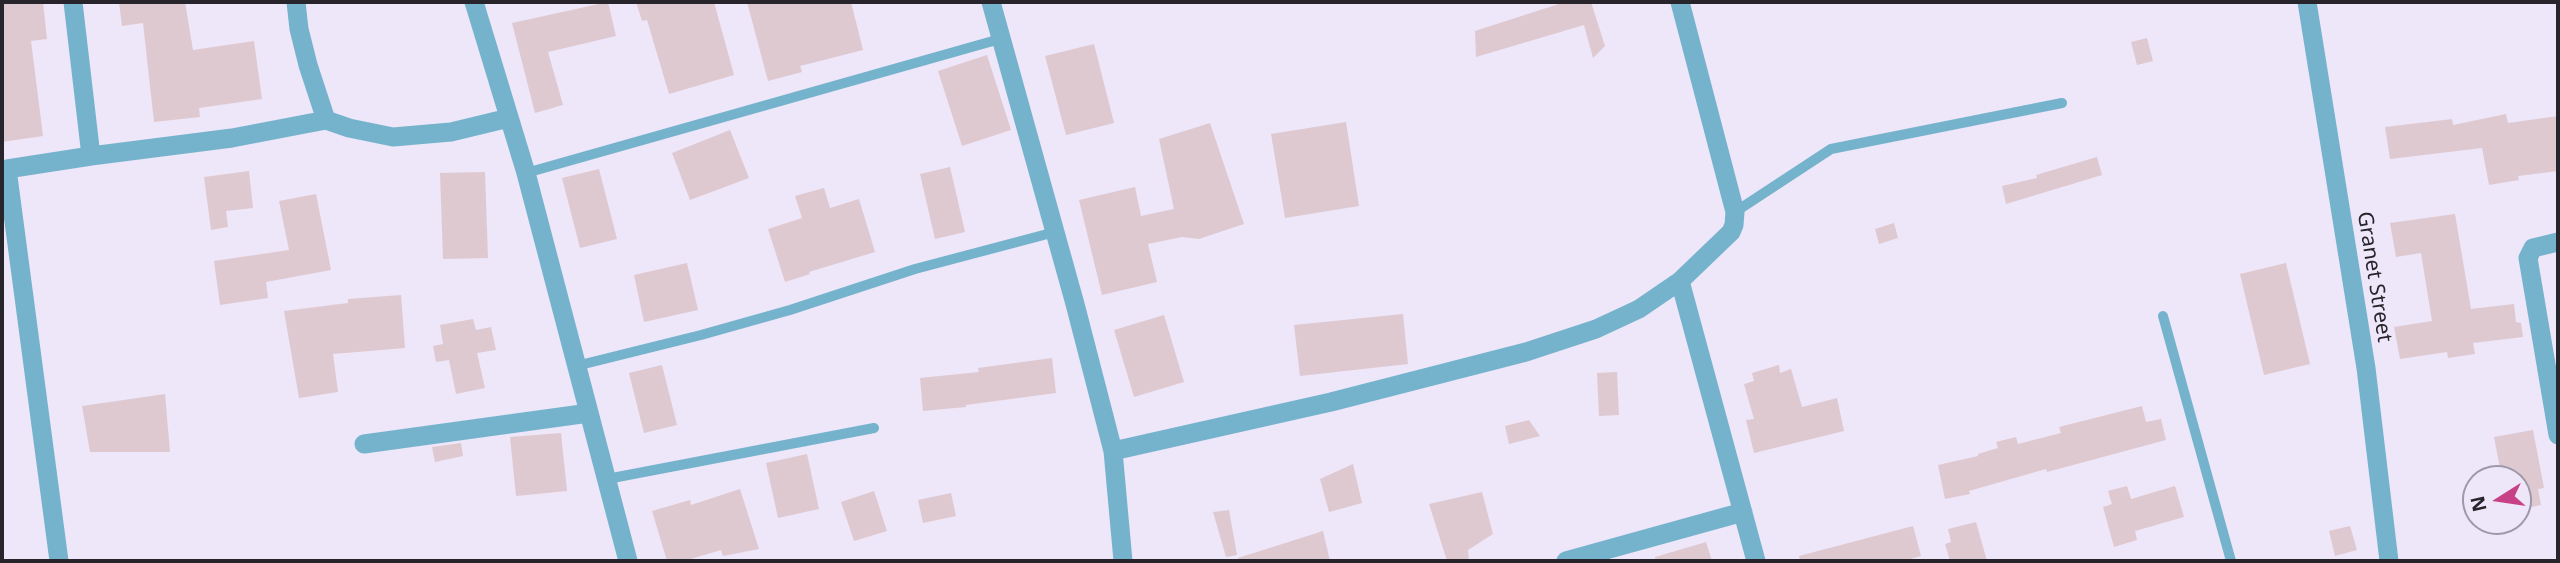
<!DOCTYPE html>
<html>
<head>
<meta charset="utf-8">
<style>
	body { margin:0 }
	#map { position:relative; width:2560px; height:563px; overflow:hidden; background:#eee6f9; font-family:"Noto Sans",sans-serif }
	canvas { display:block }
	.frame { position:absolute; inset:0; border:4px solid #27242b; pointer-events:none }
	.north { position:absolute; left:2462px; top:465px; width:70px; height:70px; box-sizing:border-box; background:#eee6f9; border:2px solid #9e98a7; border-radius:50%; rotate:258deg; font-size:19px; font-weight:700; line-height:28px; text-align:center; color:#27242b }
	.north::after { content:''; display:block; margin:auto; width:24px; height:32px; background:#c64185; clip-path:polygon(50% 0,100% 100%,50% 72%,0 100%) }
</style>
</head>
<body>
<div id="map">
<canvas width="2560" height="563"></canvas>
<div class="frame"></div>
<div class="north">N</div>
</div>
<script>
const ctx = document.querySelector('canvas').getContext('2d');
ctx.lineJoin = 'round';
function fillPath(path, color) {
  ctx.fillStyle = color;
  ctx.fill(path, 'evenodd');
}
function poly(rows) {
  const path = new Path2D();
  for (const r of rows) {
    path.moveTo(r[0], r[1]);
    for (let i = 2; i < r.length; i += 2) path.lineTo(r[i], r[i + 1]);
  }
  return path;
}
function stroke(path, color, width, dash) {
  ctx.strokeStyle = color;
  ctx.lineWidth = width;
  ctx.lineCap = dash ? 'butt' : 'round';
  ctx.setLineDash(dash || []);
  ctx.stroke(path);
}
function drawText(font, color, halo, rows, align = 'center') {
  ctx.font = font + ' "Noto Sans",sans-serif';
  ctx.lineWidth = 7;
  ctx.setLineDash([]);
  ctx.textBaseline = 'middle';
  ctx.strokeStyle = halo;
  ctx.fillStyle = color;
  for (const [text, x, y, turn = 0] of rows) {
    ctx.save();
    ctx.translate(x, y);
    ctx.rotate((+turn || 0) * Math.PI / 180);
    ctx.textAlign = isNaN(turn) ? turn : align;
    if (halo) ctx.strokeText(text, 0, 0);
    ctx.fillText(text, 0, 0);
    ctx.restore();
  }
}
fillPath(poly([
	[2,2,43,2,47,39,31,41,43,136,2,142],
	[119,2,185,2,193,50,254,41,262,99,199,108,200,117,154,122,143,23,122,26],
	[608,2,616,36,548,52,563,105,535,113,512,23],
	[636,2,714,2,734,75,669,94,647,20,642,21],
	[747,2,851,2,863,50,800,66,802,72,768,81],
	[1565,2,1591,2,1605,46,1593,58,1584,25,1476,57,1475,31],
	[2147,38,2153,61,2137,65,2131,42],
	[1094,44,1114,123,1066,135,1045,56],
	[987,55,1011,130,962,146,938,71],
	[2506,114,2508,123,2558,116,2558,171,2518,176,2519,180,2489,185,2482,148,2390,159,2385,127,2452,119,2453,125],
	[1346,122,1359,206,1285,218,1271,134],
	[1210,123,1244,224,1199,239,1182,237,1148,244,1157,282,1102,295,1079,200,1135,187,1141,216,1174,209,1159,139],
	[730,130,749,178,690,200,672,153],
	[2097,157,2102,175,2006,204,2002,186,2037,178,2036,175],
	[950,167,965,232,935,239,920,174],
	[599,169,617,239,580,248,562,178],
	[249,171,253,208,226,211,228,227,211,230,204,177],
	[485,172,488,258,443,259,440,173],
	[824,188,830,208,859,199,875,252,809,272,810,274,785,282,768,229,802,218,795,196],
	[316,194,331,270,266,282,268,298,220,305,214,261,289,250,279,201],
	[2455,214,2471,309,2514,304,2516,322,2521,323,2523,337,2473,343,2475,354,2448,358,2447,352,2400,359,2394,327,2432,321,2421,253,2396,257,2390,223],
	[1894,223,1898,238,1879,244,1875,229],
	[687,263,698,310,644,322,634,275],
	[2286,263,2310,364,2264,375,2240,274],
	[401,295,405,348,333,354,338,392,299,398,284,311,348,303,348,299],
	[1403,314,1408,364,1300,376,1294,325],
	[1164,315,1184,382,1134,397,1114,330],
	[473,319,476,330,491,327,496,350,477,353,485,388,456,394,449,360,436,362,433,346,443,344,440,325],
	[1052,358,1056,393,966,405,966,407,923,411,920,378,979,372,978,368],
	[662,365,677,425,644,433,629,373],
	[1779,365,1780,373,1791,369,1802,407,1837,398,1844,431,1754,453,1746,420,1754,419,1744,384,1754,381,1752,373],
	[1617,372,1619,415,1599,416,1597,373],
	[165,394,170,452,90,452,82,406],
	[2142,406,2146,422,2161,419,2166,440,2047,472,2046,469,1969,491,1970,494,1945,499,1938,465,1978,456,1978,454,1998,448,1996,442,2016,437,2018,444,2061,433,2059,427],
	[1529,420,1540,436,1509,444,1505,426],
	[2533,430,2544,488,2538,489,2541,505,2518,510,2518,479,2502,479,2494,437],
	[561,433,567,491,516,496,510,437],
	[461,443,463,456,435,462,432,447],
	[807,454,819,509,778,518,766,463],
	[1353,464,1362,503,1329,512,1320,479],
	[2127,486,2131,499,2175,486,2184,517,2135,531,2137,540,2114,547,2103,507,2112,504,2108,491],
	[740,489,759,549,723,556,721,550,684,561,667,561,652,511,690,500,691,505],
	[874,491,887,531,854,541,841,502],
	[1482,492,1493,534,1468,550,1469,561,1447,561,1429,504],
	[951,493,956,516,923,523,918,500],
	[1229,510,1237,555,1226,557,1213,512],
	[1976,522,1987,561,1950,561,1945,544,1951,542,1948,529],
	[1913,526,1921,556,1903,561,1800,561,1799,556],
	[2350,526,2357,550,2335,556,2329,531],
	[1323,531,1330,561,1239,561,1238,558],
	[1706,542,1712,561,1656,561,1655,557]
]), '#dfc9d0');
stroke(poly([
	[526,173,1000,39],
	[1735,212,1831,149,2062,103],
	[2163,316,2231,561],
	[576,366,701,335,790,310,915,269,1055,232],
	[607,479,874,428]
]), '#75b3cd', 10);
stroke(poly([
	[73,2,91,156],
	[296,2,299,29,308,65,326,120],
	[474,2,526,173,628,561],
	[991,2,1075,304,1113,451,1123,561],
	[2307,2,2366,368,2389,561],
	[7,169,91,156,232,138,326,120,349,128,393,137,451,132,509,118],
	[2,170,7,169,59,561],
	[2558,242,2533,248,2528,258,2558,435],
	[1680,281,1756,561],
	[364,444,589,413],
	[1113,451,1331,402,1526,352,1596,329,1639,309,1680,281,1731,232,1734,225,1735,212,1680,2],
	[1566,561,1743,512]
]), '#75b3cd', 19);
drawText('21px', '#27242b', '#eee6f9', [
	["Granet Street",2374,277,81]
]);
</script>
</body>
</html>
